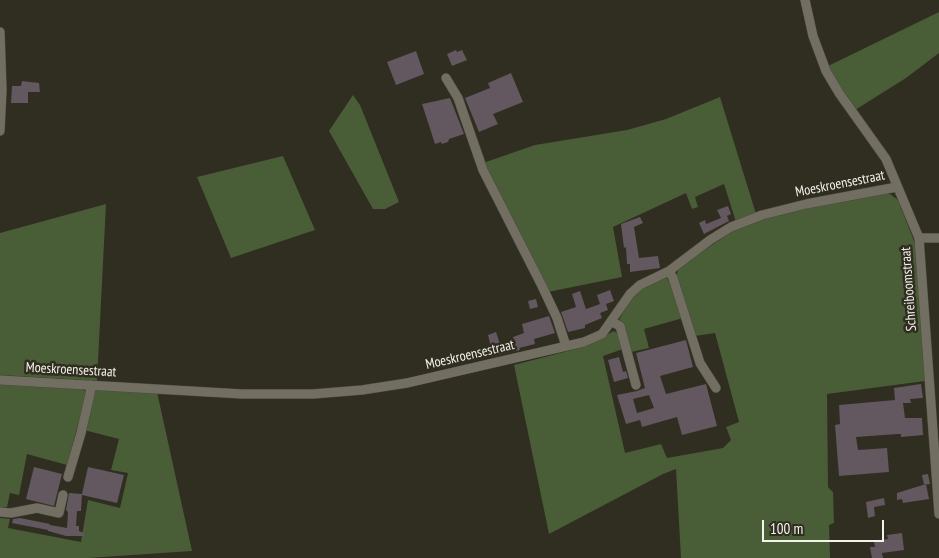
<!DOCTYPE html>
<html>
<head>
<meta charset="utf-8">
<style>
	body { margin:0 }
	#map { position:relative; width:939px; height:558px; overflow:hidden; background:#302d21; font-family:"PT Sans Narrow",sans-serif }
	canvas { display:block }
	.scale { position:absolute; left:762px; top:520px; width:122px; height:22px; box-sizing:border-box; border:2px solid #f4f2eb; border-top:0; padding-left:6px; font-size:15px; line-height:18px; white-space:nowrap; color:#f4f2eb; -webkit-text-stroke:4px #302d21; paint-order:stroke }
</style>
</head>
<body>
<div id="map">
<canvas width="939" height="558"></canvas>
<div class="scale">100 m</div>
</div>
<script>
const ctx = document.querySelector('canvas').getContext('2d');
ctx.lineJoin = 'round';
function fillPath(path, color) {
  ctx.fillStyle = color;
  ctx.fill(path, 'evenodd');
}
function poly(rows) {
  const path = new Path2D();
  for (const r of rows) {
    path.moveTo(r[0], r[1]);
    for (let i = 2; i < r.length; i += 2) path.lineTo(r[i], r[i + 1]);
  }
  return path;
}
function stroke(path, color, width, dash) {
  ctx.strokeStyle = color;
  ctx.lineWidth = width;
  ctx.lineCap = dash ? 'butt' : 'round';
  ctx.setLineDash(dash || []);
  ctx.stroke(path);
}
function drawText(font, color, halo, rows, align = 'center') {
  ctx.font = font + ' "PT Sans Narrow",sans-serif';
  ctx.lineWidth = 5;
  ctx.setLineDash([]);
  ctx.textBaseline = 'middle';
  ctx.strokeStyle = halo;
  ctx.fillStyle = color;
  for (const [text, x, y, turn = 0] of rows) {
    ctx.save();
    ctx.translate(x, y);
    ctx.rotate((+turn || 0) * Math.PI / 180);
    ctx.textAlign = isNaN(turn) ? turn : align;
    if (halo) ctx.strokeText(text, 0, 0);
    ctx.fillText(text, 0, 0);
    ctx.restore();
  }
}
fillPath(poly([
	[939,12,939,53,906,78,855,110,837,86,828,66],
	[353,95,360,105,399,202,385,209,373,209,329,131],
	[720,97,756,214,736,222,724,184,695,197,698,207,692,209,686,193,613,227,622,277,548,292,483,163,535,145,627,130,666,119],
	[283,156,315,230,231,258,197,177],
	[883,193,890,194,898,200,916,246,925,381,827,394,828,487,833,492,834,523,829,525,830,558,681,558,676,469,663,474,549,534,514,365,583,347,614,331,618,334,623,349,603,356,625,453,661,444,667,458,723,448,731,440,726,427,739,422,715,333,695,336,676,278,678,270,697,255,739,227,763,218,802,208],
	[106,204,97,381,0,375,0,233],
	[666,277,671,284,683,318,644,329,649,348,631,352,618,322,628,303,642,288],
	[0,383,82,389,87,392,67,465,27,454,19,495,10,493,7,507,0,507],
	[94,390,157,392,192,551,88,558,0,558,0,518,10,519,8,528,81,542,88,500,120,508,128,473,111,470,119,439,84,430]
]), '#495d37');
fillPath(poly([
	[456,50,457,52,462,50,467,60,452,66,447,54],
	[416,51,424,74,396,85,387,62],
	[511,73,523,102,493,114,498,124,479,132,465,98,490,88,488,83],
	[22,81,39,83,40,92,28,92,28,103,11,103,12,86,21,86],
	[450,98,464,134,449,139,448,142,442,144,441,142,435,144,422,104],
	[728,206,731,214,727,216,729,221,704,234,699,223,705,220,706,224,721,218,717,210],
	[640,217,643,223,634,227,639,258,658,256,660,268,630,272,630,264,627,264,626,247,624,248,621,224],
	[610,290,614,301,606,304,608,310,600,313,602,318,585,325,585,328,568,332,561,312,576,307,572,294,580,291,586,309,600,304,597,295],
	[536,299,538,307,530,309,528,301],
	[549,316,555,333,534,339,535,344,519,348,520,350,490,357,486,349,491,347,488,335,496,332,501,347,515,343,513,337,524,333,522,324],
	[686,340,693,367,660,376,666,394,706,384,717,426,682,435,677,417,642,427,640,420,626,424,617,395,637,391,645,388,636,353],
	[649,395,654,408,637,413,633,399],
	[619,357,623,372,626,371,628,378,614,382,608,360],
	[921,384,923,398,910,399,911,403,903,403,905,418,922,418,923,435,901,437,901,434,898,434,856,437,858,450,887,448,889,472,839,476,835,425,840,424,839,405,895,400,894,388],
	[34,467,62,474,54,506,26,499],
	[88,467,124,475,117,503,82,495,81,511,77,511,76,526,79,526,79,531,84,533,84,536,66,536,48,531,48,530,12,523,13,519,20,518,50,524,49,526,50,525,67,528,68,512,66,510,69,493,82,494],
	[928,474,930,484,924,485,922,475],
	[926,484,929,499,903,503,902,499,897,500,897,493],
	[884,498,885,505,874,507,875,516,868,518,866,502],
	[902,533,904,550,882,553,883,558,872,558,870,547,875,547,874,541,888,539,887,535]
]), '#635760');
const minor = poly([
	[805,0,813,36,826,71,839,93,886,159,919,238,939,514],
	[0,32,2,90,0,131],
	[446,78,458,98,483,170,542,286,557,318,566,346],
	[919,238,939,238],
	[669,271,673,278,700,363,716,388],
	[612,322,620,326,636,385],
	[0,380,242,394,313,394,362,390,407,383,584,342,602,334,630,294,640,285,669,271,710,240,731,227,762,215,806,204,897,187],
	[68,477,81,433,90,394,91,385],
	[0,512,11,513,37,508,59,513,63,495]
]);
stroke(minor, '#4d4a40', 10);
stroke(minor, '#726f62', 9);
drawText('14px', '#f4f2eb', '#302d21', [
	["Moeskroensestraat",840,184,-11],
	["Schreiboomstraat",909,289,-94],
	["Moeskroensestraat",470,355,-13],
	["Moeskroensestraat",71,370,3]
]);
</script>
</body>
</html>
